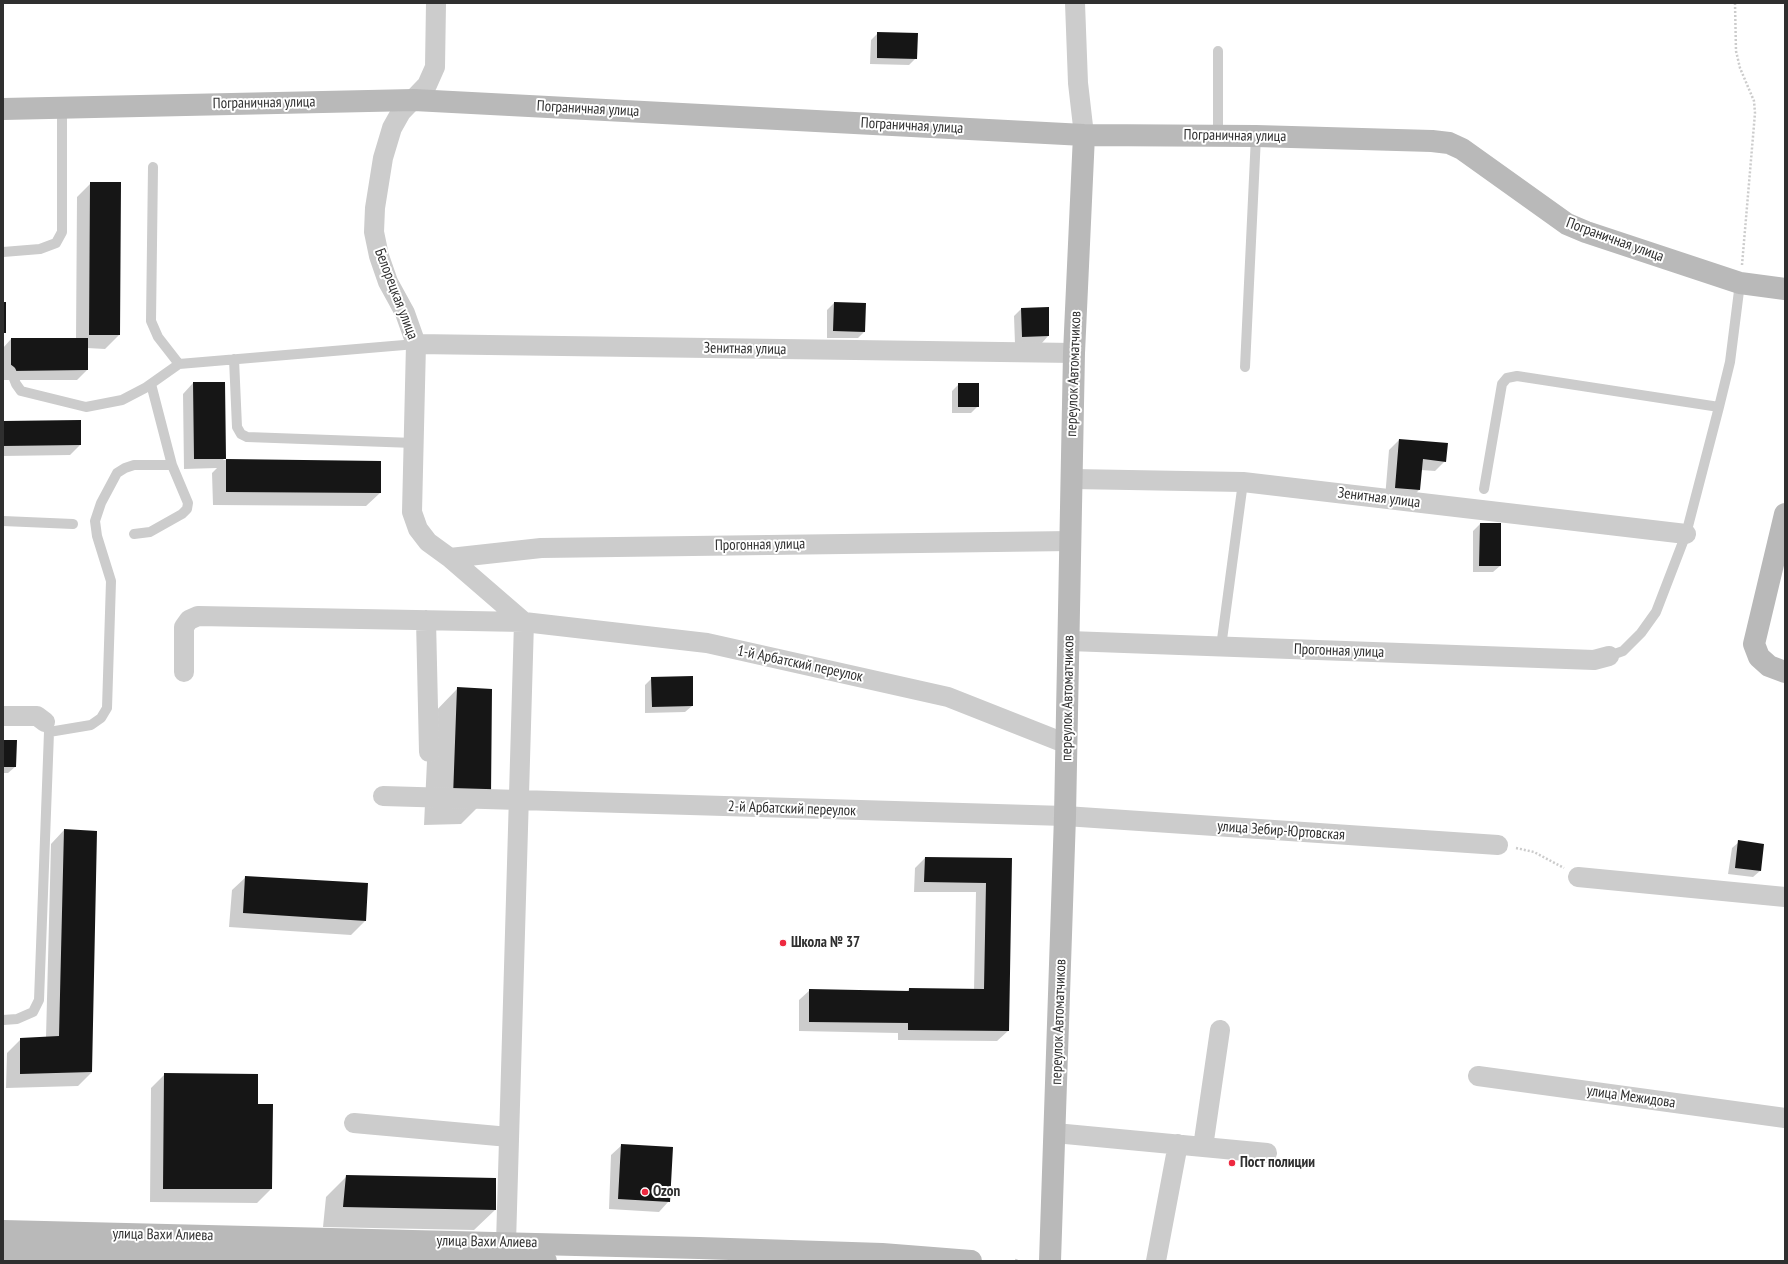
<!DOCTYPE html>
<html>
<head>
<meta charset="utf-8">
<style>
	body { margin:0 }
	#map { position:relative; width:1788px; height:1264px; overflow:hidden; background:#fff; font-family:"PT Sans Narrow",sans-serif }
	canvas { display:block }
	.frame { position:absolute; inset:0; border:4px solid #2f2f2f; pointer-events:none }
</style>
</head>
<body>
<div id="map">
<canvas width="1788" height="1264"></canvas>
<div class="frame"></div>
</div>
<script>
const ctx = document.querySelector('canvas').getContext('2d');
ctx.lineJoin = 'round';
function fillPath(path, color) {
  ctx.fillStyle = color;
  ctx.fill(path, 'evenodd');
}
function poly(rows) {
  const path = new Path2D();
  for (const r of rows) {
    path.moveTo(r[0], r[1]);
    for (let i = 2; i < r.length; i += 2) path.lineTo(r[i], r[i + 1]);
  }
  return path;
}
function stroke(path, color, width, dash) {
  ctx.strokeStyle = color;
  ctx.lineWidth = width;
  ctx.lineCap = dash ? 'butt' : 'round';
  ctx.setLineDash(dash || []);
  ctx.stroke(path);
}
function drawText(font, color, halo, rows, align = 'center') {
  ctx.font = font + ' "PT Sans Narrow",sans-serif';
  ctx.lineWidth = 4;
  ctx.setLineDash([]);
  ctx.textBaseline = 'middle';
  ctx.strokeStyle = halo;
  ctx.fillStyle = color;
  for (const [text, x, y, turn = 0] of rows) {
    ctx.save();
    ctx.translate(x, y);
    ctx.rotate((+turn || 0) * Math.PI / 180);
    ctx.textAlign = isNaN(turn) ? turn : align;
    if (halo) ctx.strokeText(text, 0, 0);
    ctx.fillText(text, 0, 0);
    ctx.restore();
  }
}
fillPath(poly([
	[878,33,916,58,909,65,870,64,871,40],
	[91,183,119,335,105,349,87,348,87,370,77,380,3,380,3,348,11,339,76,339,77,197],
	[834,303,864,332,858,338,827,338,827,310],
	[1021,309,1048,336,1042,343,1015,344,1014,316],
	[193,383,225,458,223,460,380,462,380,493,366,506,213,505,212,473,217,468,184,469,183,394],
	[959,384,978,406,971,413,952,413,952,391],
	[3,423,80,445,70,455,3,456],
	[1399,440,1445,461,1435,471,1421,470,1419,490,1409,500,1385,498,1389,450],
	[1480,524,1500,524,1500,566,1493,572,1473,572,1473,531],
	[652,678,692,706,685,712,645,713,645,685],
	[458,688,490,795,461,824,424,825,429,718],
	[3,741,15,767,8,773,3,773],
	[64,830,92,1072,78,1086,6,1088,7,1053,21,1039,46,1037,51,844],
	[1739,842,1760,871,1753,877,1728,874,1732,848],
	[925,858,1011,859,1008,1031,997,1041,898,1040,898,1033,799,1031,799,1000,810,990,906,992,909,989,974,990,976,892,914,892,915,868],
	[246,877,365,921,351,935,229,927,232,890],
	[165,1074,271,1189,257,1203,150,1202,151,1088],
	[622,1145,669,1201,659,1212,609,1209,611,1155],
	[347,1176,495,1210,474,1230,323,1227,326,1197]
]), '#0003');
fillPath(poly([
	[877,32,918,33,917,59,877,58],
	[90,182,121,182,120,335,89,335],
	[3,302,6,302,6,333,3,333],
	[834,302,866,303,865,332,833,331],
	[1049,307,1049,336,1022,337,1021,308],
	[11,338,88,338,88,370,11,371],
	[193,382,225,382,226,459,194,459],
	[958,383,979,383,979,407,958,407],
	[81,420,81,445,3,446,3,421],
	[1399,439,1448,443,1446,462,1423,459,1420,490,1395,488],
	[226,459,381,461,381,493,226,492],
	[1480,523,1501,523,1501,566,1479,566],
	[693,676,693,706,652,707,651,677],
	[457,687,492,689,491,795,453,797],
	[3,740,17,740,16,767,3,767],
	[64,829,97,831,92,1072,20,1074,20,1038,59,1036],
	[1738,840,1764,844,1761,871,1735,868],
	[925,857,1012,858,1009,1031,908,1030,908,1023,809,1022,809,989,909,991,909,988,984,989,986,883,924,882],
	[245,876,368,883,366,921,243,913],
	[164,1073,258,1074,258,1104,273,1104,272,1189,163,1189],
	[621,1144,673,1147,670,1202,618,1199],
	[346,1175,496,1178,496,1210,343,1207]
]), '#161616');
stroke(poly([
	[1735,3,1736,51,1740,68,1754,101,1755,113,1742,265],
	[1516,848,1534,852,1564,868],
	[1016,1261,1017,1258]
]), '#ccc', 2.5, [2, 2]);
stroke(poly([
	[1218,135,1218,51],
	[153,167,151,321,158,337,179,364,416,344],
	[3,252,40,249,56,243,62,232,62,108],
	[234,359,237,427,241,434,247,437,414,443],
	[3,365,11,371,16,384,21,391,86,407,122,400,145,388,179,364],
	[1245,367,1256,136],
	[1484,489,1502,384,1507,378,1517,376,1719,407],
	[3,521,73,524],
	[134,534,150,532,182,514,187,509,188,503,172,465],
	[1221,647,1243,482],
	[1609,656,1623,651,1641,633,1656,612,1686,534,1719,407,1730,362,1740,283],
	[49,732,91,725,101,718,107,708,111,581,97,536,95,521,101,503,117,473,125,468,134,465,172,465,151,384],
	[3,1020,17,1019,33,1012,39,1000,49,732,47,726]
]), '#ccc', 10);
stroke(poly([
	[436,3,435,67,427,85,401,112,392,128,383,158,375,208,374,232,379,256,388,282,405,313,416,344,412,512,418,529,428,542,450,558,524,622],
	[1075,3,1078,83,1084,135],
	[416,344,1074,353],
	[1072,479,1243,482,1686,534],
	[450,558,541,548,1071,541],
	[426,620,429,752],
	[1069,641,1594,660,1609,656],
	[184,672,184,627,189,620,198,616,524,622,707,643,948,697,1067,744],
	[3,716,37,716,45,722],
	[383,796,1065,816,1498,845],
	[1578,877,1785,897],
	[1478,1076,1785,1118],
	[354,1123,509,1137],
	[1055,1133,1267,1153],
	[1203,1147,1220,1030],
	[506,1243,524,622],
	[1156,1261,1178,1144]
]), '#ccc', 20);
stroke(poly([
	[3,109,414,100,1084,135,1256,136,1432,141,1449,143,1462,149,1567,224,1586,232,1740,283,1785,289],
	[1785,514,1754,644,1759,657,1769,666,1785,672],
	[3,1231,699,1248,882,1254,971,1261],
	[3,1249,546,1261],
	[1050,1261,1065,816,1074,353,1084,135]
]), '#b9b9b9', 22);
for (const [x, y, r, color] of [
	[783,943,4,"#ee2940"],
	[1232,1163,4,"#ee2940"],
	[645,1192,4,"#ee2940"]
]) {
  const dot = new Path2D();
  dot.arc(x, y, r, 0, 2 * Math.PI);
  ctx.fillStyle = color;
  ctx.fill(dot);
  stroke(dot, '#fff', 1.5);
}
drawText('15px', '#2f2f2f', '#fff', [
	["Пограничная улица",264,103,-1],
	["Пограничная улица",588,109,3],
	["Пограничная улица",912,126,3],
	["Пограничная улица",1235,136,1],
	["Пограничная улица",1615,240,20],
	["Белорецкая улица",396,294,69],
	["Зенитная улица",745,349,1],
	["переулок Автоматчиков",1074,374,-88],
	["Зенитная улица",1379,498,7],
	["Прогонная улица",760,545,-1],
	["Прогонная улица",1339,651,2],
	["1-й Арбатский переулок",800,664,12],
	["переулок Автоматчиков",1068,698,-89],
	["2-й Арбатский переулок",792,809,2],
	["улица Зебир-Юртовская",1281,831,4],
	["переулок Автоматчиков",1059,1022,-88],
	["улица Межидова",1631,1097,8],
	["улица Вахи Алиева",163,1235,1],
	["улица Вахи Алиева",487,1242,1]
]);
drawText('bold 15px', '#2f2f2f', '#fff', [
	["Школа № 37",791,943],
	["Пост полиции",1240,1163],
	["Ozon",653,1192]
], 'left');
</script>
</body>
</html>
